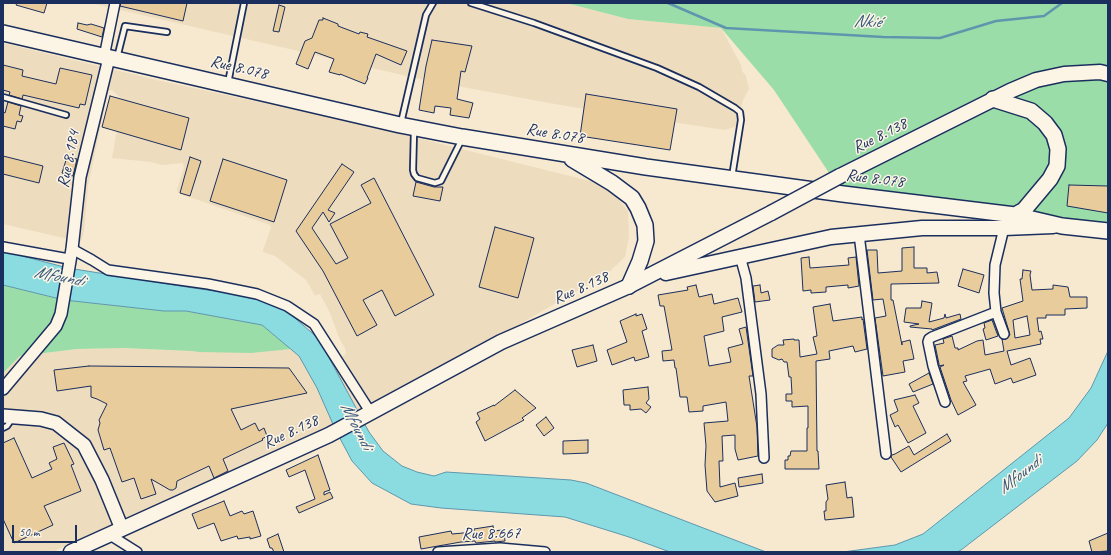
<!DOCTYPE html>
<html>
<head>
<meta charset="utf-8">
<style>
	body { margin:0 }
	#map { position:relative; width:1111px; height:555px; overflow:hidden; background:#f6e9cf; font-family:Caveat,sans-serif }
	canvas { display:block }
	.frame { position:absolute; inset:0; border:4px solid #1b2f5e; pointer-events:none }
	.scale { position:absolute; left:12px; top:525px; width:65px; height:18px; box-sizing:border-box; border:2px solid #1b2f5e; border-top:0; padding-left:5px; font-size:12px; line-height:14px; white-space:nowrap; color:#1b2f5e; -webkit-text-stroke:3px #fcf5e5; paint-order:stroke }
</style>
</head>
<body>
<div id="map">
<canvas width="1111" height="555"></canvas>
<div class="frame"></div>
<div class="scale">50 m</div>
</div>
<script>
const ctx = document.querySelector('canvas').getContext('2d');
ctx.lineJoin = 'round';
function fillPath(path, color) {
  ctx.fillStyle = color;
  ctx.fill(path, 'evenodd');
}
function poly(rows) {
  const path = new Path2D();
  for (const r of rows) {
    path.moveTo(r[0], r[1]);
    for (let i = 2; i < r.length; i += 2) path.lineTo(r[i], r[i + 1]);
  }
  return path;
}
function stroke(path, color, width, dash) {
  ctx.strokeStyle = color;
  ctx.lineWidth = width;
  ctx.lineCap = dash ? 'butt' : 'round';
  ctx.setLineDash(dash || []);
  ctx.stroke(path);
}
function drawText(font, color, halo, rows, align = 'center') {
  ctx.font = font + ' Caveat,sans-serif';
  ctx.lineWidth = 3;
  ctx.setLineDash([]);
  ctx.textBaseline = 'middle';
  ctx.strokeStyle = halo;
  ctx.fillStyle = color;
  for (const [text, x, y, turn = 0] of rows) {
    ctx.save();
    ctx.translate(x, y);
    ctx.rotate((+turn || 0) * Math.PI / 180);
    ctx.textAlign = isNaN(turn) ? turn : align;
    if (halo) ctx.strokeText(text, 0, 0);
    ctx.fillText(text, 0, 0);
    ctx.restore();
  }
}
fillPath(poly([
	[90,3,566,3,628,19,721,28,741,65,742,71,746,76,749,89,743,100,737,126,725,130,566,106,424,80],
	[3,43,161,81,361,124,590,181,614,194,628,211,629,237,625,257,609,272,508,331,328,428,243,468,128,517,52,552,3,552,3,373,20,356,77,349,124,348,191,351,199,352,300,349,315,350,344,356,346,353,345,348,340,340,330,313,320,294,316,295,316,297,306,280,275,256,263,252,263,250,271,228,270,225,178,193,177,189,184,168,183,163,162,165,151,162,112,158,117,130,125,102,112,90,109,90,107,95,88,186,84,231,81,242,3,224]
]), '#eedcbe');
fillPath(poly([
	[566,3,1108,3,1108,230,843,194,774,90,721,28,628,19],
	[3,285,64,300,164,311,186,311,262,325,291,349,251,353,199,352,191,351,124,348,77,349,20,356,3,373]
]), '#9bdda8');
const water = poly([
	[3,251,68,268,193,288,251,296,288,312,319,339,369,432,383,451,402,466,417,472,434,476,446,472,571,480,586,483,766,552,670,552,629,537,565,517,441,508,411,504,372,483,352,461,336,431,317,388,299,356,262,325,186,311,164,311,64,300,3,285,3,251],
	[1108,351,1108,423,1097,440,1077,461,961,550,957,552,843,552,895,545,923,534,1069,418,1091,388,1108,351]
]);
fillPath(water, '#8adce1');
stroke(water, '#5e97ad', 1);
stroke(poly([
	[668,3,726,28,883,37,940,38,996,21,1044,16,1062,3]
]), '#5e97ad', 2.5);
const building = poly([
	[17,3,47,3,44,13,16,5,17,3],
	[121,3,187,3,183,21,120,6,121,3],
	[279,5,285,7,279,32,273,31,279,5],
	[323,18,338,24,338,26,359,34,360,32,368,34,367,37,407,51,401,65,376,54,367,78,368,78,365,84,340,74,340,75,329,72,334,59,315,52,308,69,296,64,305,41,312,38,319,20,323,20,323,18],
	[78,23,87,25,91,24,104,28,102,37,77,29,78,23],
	[432,40,472,46,465,72,461,71,457,99,473,103,469,118,450,115,451,108,435,106,434,113,419,110,426,66,432,40],
	[3,65,23,70,22,76,56,84,60,68,92,75,85,105,80,104,79,108,23,95,22,99,9,95,10,92,3,90,3,65],
	[586,94,677,109,670,150,580,136,586,94],
	[110,96,189,118,181,150,102,127,110,96],
	[8,102,21,106,19,115,23,116,21,122,17,121,15,129,3,126,3,112,5,113,8,102],
	[3,156,43,166,39,183,3,174,3,156],
	[67,157,77,159,73,176,62,173,67,157],
	[190,157,201,161,190,196,180,193,190,157],
	[223,159,287,180,274,222,210,201,223,159],
	[342,164,354,172,328,210,335,213,329,222,323,212,312,228,336,264,348,258,330,224,371,203,361,185,374,178,434,295,395,316,382,290,363,300,377,325,357,336,323,271,296,231,342,164],
	[416,182,434,187,443,187,440,201,413,196,416,182],
	[1069,185,1108,186,1108,213,1067,206,1069,185],
	[495,227,534,238,518,298,479,287,495,227],
	[914,247,914,268,927,268,927,273,937,272,939,283,891,284,891,300,893,300,902,345,902,342,910,340,914,359,903,361,905,372,883,376,875,318,886,316,883,299,873,300,867,250,877,250,878,273,902,271,902,248,914,247],
	[809,257,810,268,849,265,848,258,856,257,859,286,848,288,848,285,826,287,826,292,811,293,811,290,803,291,801,258,809,257],
	[963,269,984,275,979,293,958,286,963,269],
	[1023,270,1031,271,1030,275,1032,290,1053,289,1053,285,1068,287,1070,297,1087,297,1087,308,1065,309,1065,315,1046,315,1046,318,1037,318,1039,332,1041,331,1043,339,1040,339,1041,344,1007,351,1011,365,1030,358,1036,375,1013,383,1011,378,995,384,990,369,965,376,967,381,963,382,976,405,958,415,951,400,940,367,944,365,939,366,939,364,935,345,944,343,943,339,952,336,955,348,958,348,958,350,977,341,983,340,985,355,1004,351,1002,339,1006,339,1010,335,1002,308,1023,301,1020,279,1022,279,1023,270],
	[1027,316,1030,335,1015,338,1013,320,1027,316],
	[696,285,699,297,712,294,714,304,738,298,742,312,722,317,724,331,704,336,709,366,731,362,728,348,743,344,739,329,746,327,753,376,749,376,757,427,758,456,738,460,735,449,735,435,722,436,723,461,719,461,720,487,735,483,738,496,715,502,707,491,705,465,706,446,704,423,728,421,726,402,703,406,703,411,689,412,687,397,680,397,676,368,675,368,674,360,663,361,662,351,672,350,664,306,660,306,658,295,688,290,687,287,696,285],
	[760,285,761,293,768,291,770,300,755,302,753,286,760,285],
	[922,301,932,303,929,322,944,318,945,314,946,318,960,314,961,319,932,330,932,329,910,327,910,326,919,324,904,322,906,308,921,308,922,301],
	[830,304,833,321,862,317,862,320,863,319,867,349,855,352,853,346,829,351,830,359,816,361,817,451,818,451,819,469,785,469,785,460,788,460,788,456,790,456,791,451,807,451,807,428,808,428,808,406,792,407,792,401,786,401,786,394,792,394,791,377,789,377,787,362,784,362,782,359,779,360,772,357,772,349,778,345,784,345,783,340,794,339,794,340,799,340,800,357,817,354,813,337,817,336,813,307,830,304],
	[636,314,636,316,642,314,647,329,642,331,649,357,635,361,634,357,612,365,607,350,627,342,620,321,636,314],
	[992,320,998,336,986,340,983,329,985,328,984,323,992,320],
	[593,345,597,361,577,367,572,350,593,345],
	[89,366,289,368,307,393,231,409,241,430,255,423,259,431,264,428,267,436,262,439,263,440,223,459,228,471,214,478,209,466,177,481,176,488,173,490,170,490,151,479,156,494,141,499,134,478,122,482,110,448,104,450,98,430,100,423,99,420,107,404,97,399,91,397,91,386,57,391,54,370,89,366],
	[929,373,933,384,913,392,909,384,929,373],
	[648,387,649,399,646,403,651,407,646,413,641,409,630,410,630,405,624,405,623,390,648,387],
	[515,390,536,408,522,418,524,420,485,441,476,422,480,419,477,413,494,405,494,406,515,390],
	[915,395,919,403,913,406,926,433,908,443,898,425,895,427,890,415,898,411,894,400,915,395],
	[546,417,554,428,544,436,536,425,546,417],
	[947,434,951,441,901,472,891,457,892,455,895,454,909,446,914,455,947,434],
	[14,438,32,478,52,469,49,463,57,459,53,447,64,443,74,464,71,465,81,491,44,506,53,525,14,543,3,519,3,443,14,438],
	[588,440,588,453,563,454,563,441,588,440],
	[318,455,330,490,324,492,324,495,330,492,333,498,299,513,296,507,315,499,305,470,289,477,286,470,318,455],
	[762,474,763,483,739,487,738,478,762,474],
	[845,482,847,498,852,497,854,517,825,520,824,511,826,511,826,502,828,499,826,485,845,482],
	[224,501,230,516,242,511,244,514,253,511,261,536,250,539,250,537,238,539,237,536,221,541,214,523,198,529,192,514,224,501],
	[493,526,494,531,502,530,502,532,504,532,505,541,495,542,495,541,476,543,475,541,461,542,421,549,419,537,451,531,452,534,474,532,474,529,493,526],
	[1108,533,1108,551,1092,552,1089,541,1108,533],
	[278,534,284,552,274,552,272,548,270,548,267,539,278,534]
]);
fillPath(building, '#e8cc9c');
stroke(building, '#1b2f5e', 1);
const service = poly([
	[471,3,534,23,657,68,699,87,735,108,740,112,741,120,732,177],
	[117,58,125,26,167,32],
	[228,83,244,3],
	[3,97,66,115],
	[401,123,426,15,433,3],
	[414,131,413,170,414,174,417,178,435,183,441,181,462,139],
	[3,428,7,426,12,419]
]);
const minor = poly([
	[104,57,115,3],
	[859,234,886,454],
	[3,247,69,259],
	[72,249,92,260,108,270,208,284,257,294,287,306,314,324,371,413],
	[740,256,746,278,761,394,764,458],
	[1004,334,996,312,994,293,995,265,1004,228],
	[945,402,933,366,928,342,929,339,932,337,996,312],
	[110,535,137,552],
	[438,552,500,548,545,552]
]);
const tertiary = poly([
	[3,389,56,326,61,314,72,249,80,177,109,58]
]);
const secondary = poly([
	[3,416,41,419,56,423,84,445,102,480,122,529]
]);
const primary = poly([
	[840,176,1010,91,1036,80,1064,74,1100,72,1108,74],
	[666,273,831,237,922,228,1004,228,1053,226],
	[71,552,329,435,501,342,629,286,771,213]
]);
const trunk = poly([
	[3,33,400,125,462,137,646,167,843,194,1015,215,1062,226,1108,231],
	[993,99,1031,111,1045,123,1054,135,1058,149,1057,166,1050,179,1024,210,1015,215],
	[572,159,612,183,632,198,638,208,645,225,646,241,640,261,629,286]
]);
stroke(service, '#1b2f5e', 8);
stroke(minor, '#1b2f5e', 12);
stroke(tertiary, '#1b2f5e', 14);
stroke(secondary, '#1b2f5e', 16);
stroke(primary, '#1b2f5e', 17);
stroke(trunk, '#1b2f5e', 18);
stroke(service, '#fcf5e5', 4.5);
stroke(minor, '#fcf5e5', 9);
stroke(tertiary, '#fcf5e5', 11);
stroke(secondary, '#fcf5e5', 13);
stroke(primary, '#fcf5e5', 14);
stroke(trunk, '#fcf5e5', 15);
const primaryBridge = poly([
	[771,213,840,176]
]);
stroke(primaryBridge, '#1b2f5e', 17, []);
stroke(primaryBridge, '#fcf5e5', 14);
drawText('17px', '#1b2f5e', '#fcf5e5', [
	["Rue 8.078",239,68,13],
	["Rue 8.078",555,134,9],
	["Rue 8.138",880,136,-27],
	["Rue 8.184",69,159,-79],
	["Rue 8.078",875,179,7],
	["Rue 8.138",581,288,-24],
	["Rue 8.138",291,432,-25],
	["Rue 8.667",491,534,-1]
]);
drawText('italic 18px', '#375a7f', '#fcf5e5', [
	["Nkié",867,22,3],
	["Mfoundi",59,277,11],
	["Mfoundi",356,426,63],
	["Mfoundi",1020,475,-38]
]);
</script>
</body>
</html>
